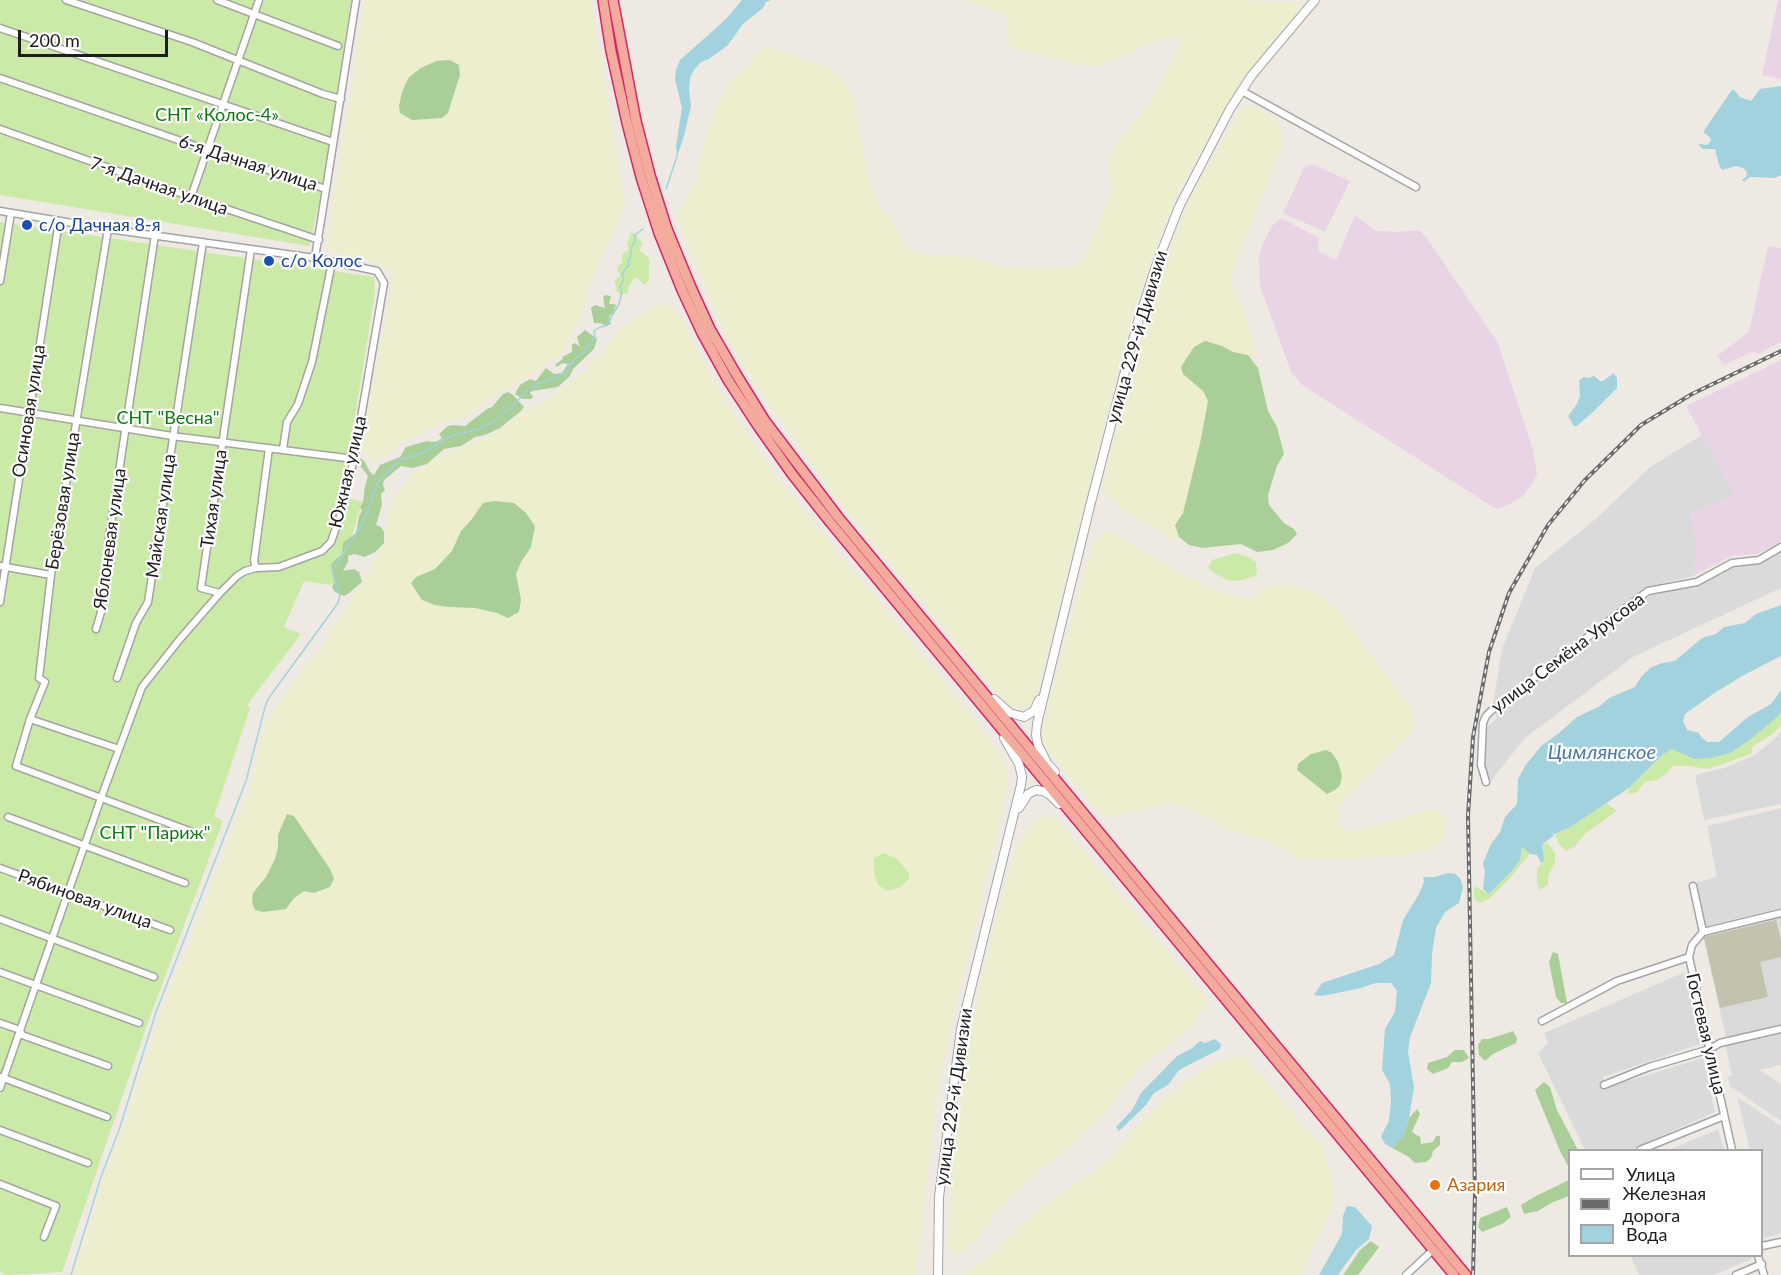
<!DOCTYPE html>
<html>
<head>
<meta charset="utf-8">
<style>
	body { margin:0 }
	#map { position:relative; width:1781px; height:1275px; overflow:hidden; background:#eeeae3; font-family:Lato,sans-serif }
	canvas { display:block }
	.legend { position:absolute; left:1568px; top:1149px; width:195px; height:108px; box-sizing:border-box; background:#fff; border:2px solid #a5a5a5; margin:0; padding:8px 10px; list-style:none; font-size:18px; color:#1d1d1d }
	.legend li { display:flex; align-items:center; gap:12px; height:30px }
	.legend b { width:30px; border:2px solid #a5a5a5 }
	.scale { position:absolute; left:18px; top:30px; width:150px; height:27px; box-sizing:border-box; border:3px solid #1d1d1d; border-top:0; padding-left:8px; font-size:18px; line-height:21px; white-space:nowrap; color:#1d1d1d; -webkit-text-stroke:4px #fff; paint-order:stroke }
</style>
</head>
<body>
<div id="map">
<canvas width="1781" height="1275"></canvas>
<ul class="legend">
<li><b style="height:8px;background:#fff"></b>Улица</li>
<li><b style="height:8px;background:#6b6b6b"></b>Железная дорога</li>
<li><b style="height:16px;background:#a2d2dd"></b>Вода</li>
</ul>
<div class="scale">200 m</div>
</div>
<script>
const ctx = document.querySelector('canvas').getContext('2d');
ctx.lineJoin = 'round';
function fillPath(path, color) {
  ctx.fillStyle = color;
  ctx.fill(path, 'evenodd');
}
function poly(rows) {
  const path = new Path2D();
  for (const r of rows) {
    path.moveTo(r[0], r[1]);
    for (let i = 2; i < r.length; i += 2) path.lineTo(r[i], r[i + 1]);
  }
  return path;
}
function stroke(path, color, width, dash) {
  ctx.strokeStyle = color;
  ctx.lineWidth = width;
  ctx.lineCap = dash ? 'butt' : 'round';
  ctx.setLineDash(dash || []);
  ctx.stroke(path);
}
function drawText(font, color, halo, rows, align = 'center') {
  ctx.font = font + ' Lato,sans-serif';
  ctx.lineWidth = 4.5;
  ctx.setLineDash([]);
  ctx.textBaseline = 'middle';
  ctx.strokeStyle = halo;
  ctx.fillStyle = color;
  for (const [text, x, y, turn = 0] of rows) {
    ctx.save();
    ctx.translate(x, y);
    ctx.rotate((+turn || 0) * Math.PI / 180);
    ctx.textAlign = isNaN(turn) ? turn : align;
    if (halo) ctx.strokeText(text, 0, 0);
    ctx.fillText(text, 0, 0);
    ctx.restore();
  }
}
fillPath(poly([
	[1702,435,1735,496,1691,512,1696,550,1693,576,1648,587,1493,705,1502,649,1535,568,1597,518,1649,468],
	[1781,552,1781,588,1633,657,1525,738,1491,781,1483,765,1486,728,1497,718,1495,713,1652,594,1699,584,1733,566,1761,563],
	[1781,731,1781,804,1704,820,1695,775,1724,768,1753,756,1776,738],
	[1781,808,1781,908,1703,928,1695,883,1717,877,1707,826],
	[1781,918,1781,1026,1726,1038,1703,936],
	[1685,972,1700,1044,1603,1077,1608,1087,1703,1058,1715,1112,1630,1150,1585,1150,1538,1053,1548,1043,1544,1033],
	[1781,1031,1781,1065,1760,1070,1781,1084,1781,1121,1730,1086,1728,1077,1732,1076,1725,1043],
	[1737,1097,1781,1126,1781,1234,1764,1238,1762,1225,1762,1150,1750,1150],
	[1718,1129,1724,1150,1669,1150],
	[1631,1256,1750,1256,1751,1259,1714,1275,1639,1275]
]), '#dbdada');
fillPath(poly([
	[1778,0,1781,0,1781,79,1762,75],
	[1310,165,1314,165,1350,181,1325,232,1283,213,1304,168],
	[1355,215,1376,231,1398,232,1419,230,1426,237,1498,343,1533,450,1537,475,1531,485,1522,497,1508,505,1498,509,1493,507,1302,385,1291,372,1260,286,1259,258,1262,245,1272,226,1281,218,1319,238,1318,251,1336,260],
	[1768,246,1781,248,1781,342,1758,354,1754,351,1724,365,1717,356,1749,332],
	[1781,360,1781,542,1758,554,1732,556,1693,576,1696,550,1690,512,1734,496,1686,406]
]), '#e8d4e5');
fillPath(poly([
	[1776,920,1781,941,1781,957,1760,962,1768,997,1720,1008,1704,937]
]), '#c3c2ae');
fillPath(poly([
	[365,0,591,0,625,206,594,273,588,290,584,308,566,348,556,358,510,386,470,414,448,421,428,429,408,439,385,457,373,462,361,448,393,283,394,275,387,267,360,257,331,251,327,245],
	[436,61,460,75,448,113,426,118,412,120,409,77,421,68],
	[962,0,1248,0,1271,3,1293,2,1297,4,1297,9,1296,13,1242,79,1205,142,1174,200,1150,261,1131,318,1035,698,1031,703,1020,708,1011,706,1005,702,838,501,761,392,735,352,718,318,676,217,697,179,703,147,713,113,731,80,750,65,756,52,767,47,833,69,842,80,854,98,866,172,876,199,910,251,924,255,974,257,1004,268,1052,269,1076,266,1089,247,1112,191,1108,166,1112,153,1123,136,1150,102,1180,47,1184,37,1165,38,1099,65,1087,66,1012,48,1007,41,1008,22,1004,15],
	[1253,106,1263,111,1276,121,1282,131,1283,144,1231,273,1232,291,1239,300,1244,312,1257,356,1233,352,1222,346,1191,382,1203,391,1208,401,1201,439,1183,513,1175,525,1179,537,1173,540,1120,507,1103,493,1104,482,1145,327,1185,209,1239,111],
	[667,304,676,310,682,317,694,346,727,405,783,486,894,620,986,735,1000,756,1006,768,1008,783,998,831,950,1028,937,1092,916,1275,71,1275,90,1224,104,1175,122,1130,161,1013,252,783,263,726,290,689,301,671,324,644,370,568,384,543,388,524,388,511,401,488,414,473,437,458,496,433,523,413,553,396,582,374,621,329,655,305],
	[483,503,531,547,521,562,516,574,521,600,497,613,475,608,435,605,422,600,417,577,435,569,452,551,461,531,472,519],
	[278,847,319,854,330,869,314,893,304,891,274,912,263,912,255,910,253,893,266,877,275,859],
	[1106,532,1113,533,1181,574,1225,594,1249,599,1266,588,1282,584,1292,585,1318,594,1334,606,1406,701,1412,710,1415,721,1413,730,1408,736,1339,807,1338,825,1347,832,1401,819,1423,811,1439,810,1447,822,1443,841,1432,848,1416,853,1365,858,1297,859,1266,840,1229,830,1190,809,1173,803,1106,817,1093,805,1050,753,1043,742,1042,734,1063,650,1094,541,1098,537],
	[1048,815,1058,820,1209,1002,1189,1029,1135,1073,1106,1111,1065,1151,1032,1178,997,1212,978,1238,959,1255,948,1249,953,1164,965,1063,985,964,1009,870,1024,834,1037,820],
	[1238,1055,1245,1057,1324,1149,1334,1194,1330,1213,1300,1275,960,1275,987,1260,1012,1233,1044,1206,1071,1188,1109,1160,1138,1125,1178,1087,1208,1067]
]), '#edeecd');
fillPath(poly([
	[0,0,351,0,322,192,309,246,0,195],
	[0,222,374,277,375,293,350,448,330,535,317,550,285,563,251,566,237,571,222,586,141,682,0,1082],
	[631,233,634,233,642,243,640,251,648,257,649,260,649,280,645,285,637,278,634,278,628,288,628,293,620,295,616,291,616,286,614,281,620,276,617,268,622,262,622,254,629,249,627,244],
	[347,497,362,502,339,578,330,585,304,581,284,627,301,634,247,705,250,708,214,816,223,821,147,1025,62,1272,5,1275,0,1271,0,1095,144,688,156,677,186,637,237,580,249,572,282,569,329,552],
	[1236,553,1248,557,1256,562,1257,572,1255,576,1238,581,1227,580,1216,574,1208,568,1212,560],
	[1781,712,1781,725,1774,733,1752,747,1751,754,1708,769,1689,766,1672,766,1668,772,1657,780,1645,782,1636,793,1628,794,1629,788,1662,755,1672,749,1694,759,1751,739],
	[1606,803,1617,811,1586,833,1575,846,1566,851,1559,844,1555,834,1572,826],
	[1548,843,1555,853,1555,862,1548,876,1548,885,1540,890,1537,884,1537,868,1544,861,1542,845],
	[1522,847,1530,854,1521,864,1513,875,1490,898,1480,903,1474,899,1474,886,1489,894,1512,871,1520,860],
	[884,853,897,859,909,873,909,879,899,888,888,891,878,885,874,872,874,858]
]), '#cbeaa7');
fillPath(poly([
	[450,60,459,65,460,75,448,113,442,118,412,120,400,113,399,106,402,92,409,77,421,68,436,61],
	[605,295,611,296,609,304,614,304,616,305,613,313,609,316,611,324,606,326,600,323,594,323,591,308,595,305,605,308,603,297],
	[585,330,597,339,594,349,573,369,570,376,558,387,532,391,530,393,533,397,531,399,523,399,515,394,520,385,530,379,536,381,546,368,554,374,562,373,568,364,563,363,556,367,556,364,563,359,562,357,572,352,572,345,575,343,580,347,577,337],
	[1205,341,1222,346,1233,352,1248,355,1258,368,1268,411,1277,427,1284,454,1277,466,1268,495,1269,505,1284,523,1294,529,1297,534,1288,543,1273,550,1257,552,1241,544,1202,548,1189,545,1179,537,1175,525,1183,513,1201,439,1208,401,1203,391,1183,374,1181,367,1194,347],
	[508,392,513,395,524,407,521,411,500,428,485,435,475,437,461,446,444,449,427,464,412,468,401,466,384,480,383,485,385,490,381,494,382,505,376,525,381,527,384,532,384,543,375,552,365,557,354,554,348,556,348,562,343,571,354,569,359,572,362,582,349,593,344,596,335,592,332,587,334,582,331,564,342,554,343,543,356,533,359,516,362,511,360,507,363,502,365,486,368,476,358,463,361,458,365,462,370,472,374,475,380,465,400,457,406,447,427,441,432,442,438,441,442,438,439,434,448,426,453,425,465,426,487,409,492,407,503,394],
	[494,501,514,503,526,513,535,526,531,547,521,562,516,574,521,600,519,612,508,618,497,613,475,608,449,607,435,605,422,600,411,583,416,577,435,569,452,551,461,531,472,519,483,503],
	[1326,750,1332,753,1338,762,1342,776,1340,785,1335,790,1327,794,1297,770,1298,764,1311,754],
	[287,814,294,816,330,869,334,879,330,887,314,893,304,891,294,898,286,909,263,912,255,910,252,902,253,893,266,877,275,859,278,847,278,835],
	[1553,952,1558,954,1567,1003,1561,1003,1556,997,1549,962],
	[1513,1031,1517,1038,1516,1043,1493,1054,1485,1061,1479,1055,1478,1045,1482,1039,1489,1039],
	[1455,1050,1464,1050,1469,1058,1462,1062,1452,1062,1448,1068,1433,1074,1427,1069,1428,1063,1447,1057],
	[1544,1082,1550,1087,1557,1110,1578,1150,1570,1150,1569,1168,1560,1151,1535,1090],
	[1417,1109,1420,1114,1412,1132,1420,1137,1421,1144,1433,1142,1436,1136,1440,1136,1440,1145,1433,1151,1431,1158,1426,1162,1415,1163,1409,1157,1392,1148,1403,1136,1409,1118],
	[1569,1180,1569,1196,1551,1203,1538,1211,1524,1214,1521,1205,1536,1196],
	[1507,1207,1511,1217,1502,1224,1482,1232,1478,1227,1480,1218],
	[1371,1241,1379,1247,1358,1275,1343,1275,1360,1250]
]), '#aace97');
fillPath(poly([
	[742,0,771,0,766,2,763,8,743,24,728,45,709,59,701,62,694,70,690,78,689,90,691,106,684,136,677,157,676,146,682,108,675,79,676,70,680,60,725,20],
	[1781,86,1781,175,1775,178,1750,177,1743,182,1742,180,1746,177,1747,172,1743,168,1736,166,1722,170,1719,165,1715,149,1703,149,1699,146,1699,144,1707,145,1711,141,1710,137,1704,133,1705,129,1732,90,1734,90,1740,97,1751,101,1760,89],
	[1614,373,1617,378,1617,388,1595,410,1577,426,1574,426,1568,416,1577,404,1580,396,1579,381,1581,379,1584,377,1589,378,1594,376,1600,381,1603,381],
	[1781,605,1781,656,1744,675,1713,694,1685,714,1683,721,1687,730,1699,733,1701,737,1707,742,1719,742,1748,717,1771,704,1781,690,1781,712,1777,717,1751,739,1730,753,1711,758,1694,759,1672,749,1662,755,1629,788,1572,826,1555,834,1552,833,1554,835,1542,845,1544,861,1541,863,1537,855,1530,854,1522,847,1520,860,1512,871,1489,894,1483,889,1485,872,1483,863,1491,844,1500,832,1505,817,1517,804,1518,779,1525,766,1541,746,1559,733,1577,717,1600,706,1609,698,1635,687,1641,677,1650,668,1662,663,1675,661,1702,638,1716,634,1724,627,1745,623,1756,614],
	[1448,873,1455,874,1460,878,1463,887,1459,903,1445,912,1436,928,1432,954,1431,983,1410,1037,1408,1052,1414,1087,1409,1118,1403,1136,1392,1148,1385,1144,1381,1136,1389,1121,1391,1101,1390,1084,1382,1070,1385,1029,1395,1012,1397,991,1391,983,1376,983,1357,989,1322,996,1314,995,1322,983,1379,964,1394,955,1403,920,1419,894,1424,882,1423,877,1435,877],
	[1215,1039,1221,1044,1220,1049,1179,1070,1168,1085,1154,1093,1146,1105,1119,1131,1116,1127,1132,1110,1141,1093,1177,1056,1191,1049,1200,1041,1205,1043],
	[1347,1206,1355,1207,1372,1226,1369,1239,1356,1250,1338,1275,1319,1275,1342,1234,1343,1216]
]), '#a2d2dd');
stroke(poly([
	[666,189,677,156],
	[71,1275,102,1174,119,1130,156,1012,246,781,265,707,268,699,338,603,340,596,332,571,363,523,377,483,400,460,423,453,448,437,474,430,492,423,511,408,530,387,537,387,537,383,545,382,565,373,569,369,568,364,573,363,573,360,584,352,587,347,595,338,594,331,600,327,606,326,619,304,622,292,620,287,624,279,622,275,625,269,629,265,628,261,630,258,632,246,635,242,635,235,643,229]
]), '#a2d2dd', 1.5);
const minor = poly([
	[66,0,192,42,323,94,341,99],
	[217,0,338,46],
	[0,28,333,142],
	[0,78,207,150,326,189],
	[1242,91,1416,187],
	[0,129,191,197,319,240],
	[191,197,259,0],
	[0,211,108,229,315,258,377,271,384,283,354,459,340,516,331,542,322,551,279,567,256,568,245,571,237,576,220,593,180,639,142,687,101,798,0,1088],
	[108,229,51,575,39,678,45,682,30,719,16,766,200,835],
	[315,258,356,0],
	[0,281,11,213],
	[0,408,172,436,354,459],
	[283,449,287,422,298,404,312,362,332,262],
	[0,566,51,575],
	[256,568,254,561,269,448],
	[220,593,201,588,251,249],
	[0,602,59,221],
	[96,629,101,612,99,601,110,564,109,537,155,235],
	[117,678,136,623,148,602,203,242],
	[30,719,119,749],
	[1486,782,1481,765,1483,723,1486,716,1492,710,1648,591,1697,582,1732,563,1759,560,1781,547],
	[8,817,185,883],
	[0,868,170,930],
	[1693,886,1703,932,1692,945,1689,957,1732,1150],
	[0,919,154,977],
	[1703,932,1781,913],
	[0,972,139,1023],
	[1542,1021,1617,981,1689,957],
	[0,1023,20,1030,22,1035,108,1066],
	[1,1077,107,1117],
	[1604,1085,1649,1067,1710,1049,1720,1043,1781,1029],
	[0,1130,88,1163],
	[1640,1150,1724,1116],
	[0,1184,56,1206,44,1237],
	[1762,1246,1781,1242],
	[1758,1256,1764,1275],
	[1406,1275,1433,1250],
	[1736,1275,1762,1264]
]);
const tertiary = poly([
	[994,699,1010,713,1024,717,1034,711,1039,700],
	[1055,772,1047,763,1038,745,1036,735,1037,724,1090,506,1137,325,1156,266,1179,207,1230,109,1252,75,1315,0],
	[1019,808,1028,794,1036,790,1043,791,1050,795,1059,804],
	[938,1275,939,1197,961,1029,1021,785,1022,777,1019,764,1004,738]
]);
const trunk = poly([
	[603,0,611,51,627,123,641,177,659,233,682,290,702,333,728,380,758,426,792,474,830,522,1454,1275],
	[613,0,636,121,650,175,667,229,690,285,710,329,736,374,765,421,838,517,1466,1275]
]);
stroke(minor, '#a4a4a4', 9);
stroke(tertiary, '#a4a4a4', 10);
stroke(trunk, '#da2269', 12);
stroke(minor, '#fff', 6);
stroke(tertiary, '#fff', 8);
stroke(trunk, '#f2ab9c', 9);
const rail = poly([
	[1473,1275,1475,1193,1468,816,1473,737,1489,652,1509,593,1548,525,1585,480,1641,425,1692,394,1781,351]
]);
stroke(rail, '#6b6b6b', 4);
stroke(rail, '#fff', 1.5, [4.5]);
for (const [x, y, r, color] of [
	[27,225,6,"#1a4fb4"],
	[269,261,6,"#1a4fb4"],
	[1435,1185,6,"#e8710a"]
]) {
  const dot = new Path2D();
  dot.arc(x, y, r, 0, 2 * Math.PI);
  ctx.fillStyle = color;
  ctx.fill(dot);
  stroke(dot, '#fff', 2);
}
drawText('18px', '#0a7c0e', '#fff', [
	["СНТ «Колос-4»",217,115],
	["СНТ \"Весна\"",168,418],
	["СНТ \"Париж\"",155,833]
]);
drawText('18px', '#1d1d1d', '#fff', [
	["6-я Дачная улица",248,163,18],
	["7-я Дачная улица",159,186,19],
	["улица 229-й Дивизии",1137,337,-74],
	["Осиновая улица",29,411,-81],
	["Южная улица",348,472,-77],
	["Тихая улица",214,499,-82],
	["Берёзовая улица",63,501,-81],
	["Майская улица",161,516,-82],
	["Яблоневая улица",110,539,-82],
	["улица Семёна Урусова",1568,653,-37],
	["Рябиновая улица",85,899,20],
	["Гостевая улица",1706,1034,77],
	["улица 229-й Дивизии",954,1097,-82]
]);
drawText('18px', '#164399', '#fff', [
	["с/о Дачная 8-я",39,225],
	["с/о Колос",281,261]
], 'left');
drawText('18px', '#c56008', '#fff', [
	["Азария",1447,1185]
], 'left');
drawText('italic 20px', '#467aa5', '#fff', [
	["Цимлянское",1602,753]
]);
</script>
</body>
</html>
